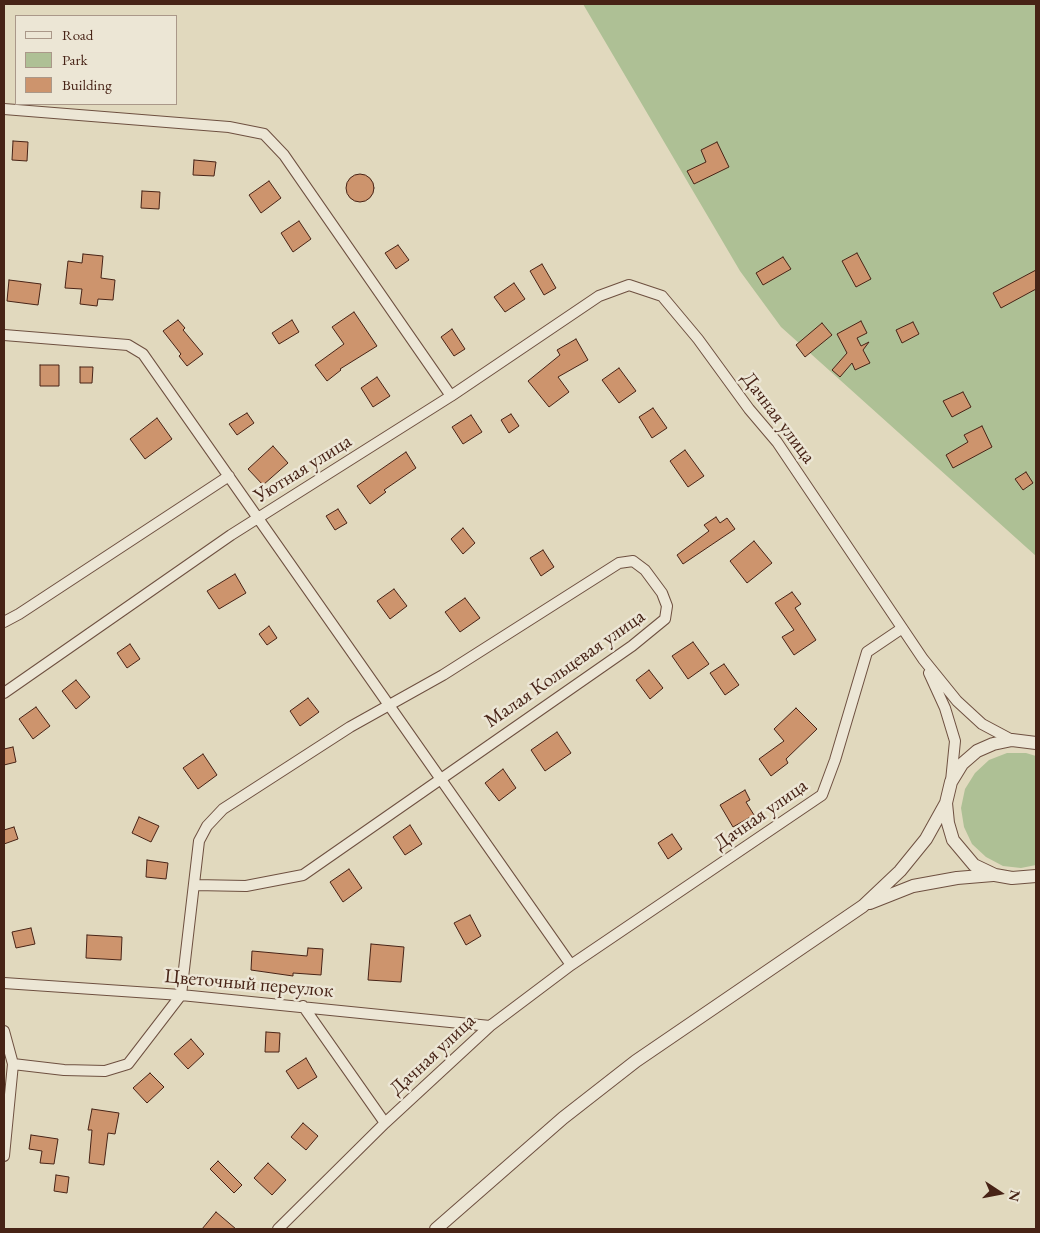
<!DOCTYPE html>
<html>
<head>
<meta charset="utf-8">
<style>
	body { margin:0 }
	#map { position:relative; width:1040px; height:1233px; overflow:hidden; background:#e1d9be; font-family:"EB Garamond",serif }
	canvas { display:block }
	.frame { position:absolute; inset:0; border:5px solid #472316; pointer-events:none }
	.legend { position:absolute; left:15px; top:15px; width:162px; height:90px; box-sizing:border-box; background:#ece6d5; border:1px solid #aa9889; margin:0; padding:6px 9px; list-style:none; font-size:15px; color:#472316 }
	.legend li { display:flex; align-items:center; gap:10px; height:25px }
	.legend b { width:25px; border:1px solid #aa9889 }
	.north { position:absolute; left:975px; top:1168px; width:50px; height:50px; -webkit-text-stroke:4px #ece6d5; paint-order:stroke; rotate:101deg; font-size:14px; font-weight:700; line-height:20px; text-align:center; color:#472316 }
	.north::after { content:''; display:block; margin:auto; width:18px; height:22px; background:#472316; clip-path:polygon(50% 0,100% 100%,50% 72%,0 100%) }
</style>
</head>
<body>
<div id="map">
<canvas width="1040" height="1233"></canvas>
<div class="frame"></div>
<ul class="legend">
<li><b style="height:6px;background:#ece6d5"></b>Road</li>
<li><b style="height:14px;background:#aec095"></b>Park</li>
<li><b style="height:14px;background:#cd946d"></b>Building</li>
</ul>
<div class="north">N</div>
</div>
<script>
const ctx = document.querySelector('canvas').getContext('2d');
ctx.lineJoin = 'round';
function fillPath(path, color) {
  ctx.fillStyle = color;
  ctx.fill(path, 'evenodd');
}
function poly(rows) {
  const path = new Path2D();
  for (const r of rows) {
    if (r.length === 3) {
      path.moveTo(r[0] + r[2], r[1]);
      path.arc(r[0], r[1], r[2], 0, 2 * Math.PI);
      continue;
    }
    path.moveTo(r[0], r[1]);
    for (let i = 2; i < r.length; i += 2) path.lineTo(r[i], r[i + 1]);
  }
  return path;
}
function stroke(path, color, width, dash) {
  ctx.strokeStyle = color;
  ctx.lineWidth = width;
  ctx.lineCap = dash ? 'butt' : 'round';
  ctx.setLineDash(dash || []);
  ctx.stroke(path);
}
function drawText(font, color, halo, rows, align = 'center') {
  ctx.font = font + ' "EB Garamond",serif';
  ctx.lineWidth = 5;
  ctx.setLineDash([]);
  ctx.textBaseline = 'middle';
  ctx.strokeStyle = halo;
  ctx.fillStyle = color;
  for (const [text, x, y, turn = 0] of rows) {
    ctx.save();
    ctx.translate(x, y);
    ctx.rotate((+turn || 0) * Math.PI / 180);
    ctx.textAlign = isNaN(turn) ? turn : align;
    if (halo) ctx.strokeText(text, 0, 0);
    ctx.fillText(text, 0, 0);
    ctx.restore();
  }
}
fillPath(poly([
	[583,4,1036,4,1036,556,781,327,740,271],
	[1007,753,1026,753,1036,756,1036,865,1021,868,1003,866,986,857,972,844,964,827,961,808,965,789,975,773,989,760]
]), '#aec095');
const building = poly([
	[13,141,28,142,27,161,12,160,13,141],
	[717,142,729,167,694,184,687,171,706,162,701,150,717,142],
	[194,160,216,162,214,176,193,175,194,160],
	[360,188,14],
	[269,181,281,198,261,213,249,195,269,181],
	[142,191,160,192,159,209,141,208,142,191],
	[299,221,311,239,293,252,281,233,299,221],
	[398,245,409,260,396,269,385,253,398,245],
	[857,253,871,279,856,287,842,261,857,253],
	[83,254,103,256,101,278,115,280,113,300,98,299,97,306,80,304,82,289,65,288,68,261,82,263,83,254],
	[783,257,791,269,763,285,756,273,783,257],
	[542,264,556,288,544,295,530,271,542,264],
	[1036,270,1036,289,1001,308,993,293,1036,270],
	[9,280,41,284,38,305,7,301,9,280],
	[514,283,525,299,505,312,494,297,514,283],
	[354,312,377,346,340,369,341,370,327,381,315,365,344,344,332,327,354,312],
	[178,320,185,328,183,330,203,354,187,366,179,356,181,354,163,331,178,320],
	[292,320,299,332,279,344,272,333,292,320],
	[861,321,867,333,857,338,861,346,869,342,863,350,870,363,855,370,852,363,840,377,832,370,847,353,837,334,861,321],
	[913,322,919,334,902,343,896,330,913,322],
	[822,323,832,335,805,357,796,345,822,323],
	[452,329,465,349,454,356,441,337,452,329],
	[576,339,588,360,558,377,569,392,549,407,528,381,560,355,557,350,576,339],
	[40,365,59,365,59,386,40,386,40,365],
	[80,367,93,367,92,383,80,383,80,367],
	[619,368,636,391,619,403,602,380,619,368],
	[377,377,390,396,373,407,361,388,377,377],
	[963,392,971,407,952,417,943,401,963,392],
	[653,408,667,428,652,438,639,417,653,408],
	[247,413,254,423,237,435,229,424,247,413],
	[511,414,519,426,509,433,501,420,511,414],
	[471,415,482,432,463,444,452,427,471,415],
	[157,418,172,439,145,459,130,439,157,418],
	[982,426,992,447,953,468,946,455,968,442,964,435,982,426],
	[273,446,288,463,263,485,248,469,273,446],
	[685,450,704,476,688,487,670,461,685,450],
	[406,452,416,468,384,490,386,492,370,504,357,486,406,452],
	[1026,472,1033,483,1023,490,1015,479,1026,472],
	[338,509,347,523,335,530,326,516,338,509],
	[716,517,720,523,727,518,735,529,683,564,677,555,709,531,704,525,716,517],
	[463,528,475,543,463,554,451,539,463,528],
	[754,541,772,563,747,583,730,561,754,541],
	[543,550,554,567,541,576,530,558,543,550],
	[235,574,246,593,219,609,207,591,235,574],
	[394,589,407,606,390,619,377,601,394,589],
	[792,592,801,604,795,608,816,640,794,655,782,637,794,630,775,603,792,592],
	[465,598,480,618,460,632,445,612,465,598],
	[269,626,277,638,267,645,259,634,269,626],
	[693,642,709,664,688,679,672,656,693,642],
	[130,644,140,659,127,668,117,653,130,644],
	[724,664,739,685,725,695,710,673,724,664],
	[649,670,663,688,650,699,636,680,649,670],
	[76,680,90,697,76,709,62,691,76,680],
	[308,698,319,712,300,726,290,711,308,698],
	[36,707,50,726,33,739,19,719,36,707],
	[796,708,817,729,786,759,788,763,771,776,759,759,784,741,774,729,796,708],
	[557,732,571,753,545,771,531,750,557,732],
	[13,747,16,762,4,765,4,749,13,747],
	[203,754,217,775,198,789,183,768,203,754],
	[503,769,516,788,499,801,485,783,503,769],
	[745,790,750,800,746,802,754,815,733,827,720,805,745,790],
	[139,817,159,826,151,842,132,833,139,817],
	[410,825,422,844,405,855,393,837,410,825],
	[14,827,18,839,4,844,4,830,14,827],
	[672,834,682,849,668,859,658,843,672,834],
	[147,860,168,863,166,879,146,877,147,860],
	[349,869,362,888,343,902,330,882,349,869],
	[470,915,481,936,466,945,454,923,470,915],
	[31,928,35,944,16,948,12,932,31,928],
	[87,935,122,937,121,960,86,958,87,935],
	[371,944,404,947,401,982,368,980,371,944],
	[308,948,323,949,321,975,293,973,293,976,251,970,252,951,307,956,308,948],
	[266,1032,280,1033,279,1052,265,1052,266,1032],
	[191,1039,204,1054,188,1069,174,1054,191,1039],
	[306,1058,317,1077,298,1089,286,1071,306,1058],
	[150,1073,164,1087,147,1103,133,1088,150,1073],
	[92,1109,119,1113,115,1134,108,1133,104,1165,89,1163,92,1130,88,1130,92,1109],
	[303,1123,318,1136,306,1150,291,1137,303,1123],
	[31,1135,58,1139,54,1164,40,1163,42,1151,29,1149,31,1135],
	[218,1161,242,1185,234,1193,210,1169,218,1161],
	[268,1163,286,1180,272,1195,254,1178,268,1163],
	[56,1175,69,1177,67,1193,54,1191,56,1175],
	[216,1212,236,1229,202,1229,216,1212]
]);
fillPath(building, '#cd946d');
stroke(building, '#472316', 1);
const minor = poly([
	[4,109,229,127,264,134,284,155,451,396],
	[4,335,128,345,143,354,571,965],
	[4,622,19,614,229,476],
	[929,673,945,708,955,741,951,781],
	[4,693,231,535,451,396,599,296,629,285,662,296,698,339,749,409,777,442,923,659,957,701,982,724,1012,740],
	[4,983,181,995,490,1026],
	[303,1006,385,1123],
	[4,1031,13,1064,4,1156],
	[13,1064,64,1070,105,1071,128,1064,181,995,199,841,207,826,223,809,350,727,443,675,619,563,633,561,645,570,662,593,667,606,665,619,632,646,303,875,246,886,195,885],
	[278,1229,385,1123,490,1026,571,965,822,795,835,760,867,652,901,629]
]);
const tertiary = poly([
	[1036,743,1012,740,993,744,977,751,962,764,951,782,946,803,948,823,953,840,974,865,995,875,1012,878,1036,876],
	[870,903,913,886,957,878,993,875],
	[436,1229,563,1118,636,1061,863,906,900,871,926,839,946,803]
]);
stroke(minor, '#6e5040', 12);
stroke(tertiary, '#6e5040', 14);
stroke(minor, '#ece6d5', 10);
stroke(tertiary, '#ece6d5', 12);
drawText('20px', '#472316', '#ece6d5', [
	["Дачная улица",778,418,53],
	["Уютная улица",303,469,-32],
	["Малая Кольцевая улица",565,669,-35],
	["Дачная улица",761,815,-35],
	["Цветочный переулок",249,984,5],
	["Дачная улица",433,1055,-43]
]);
</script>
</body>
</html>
